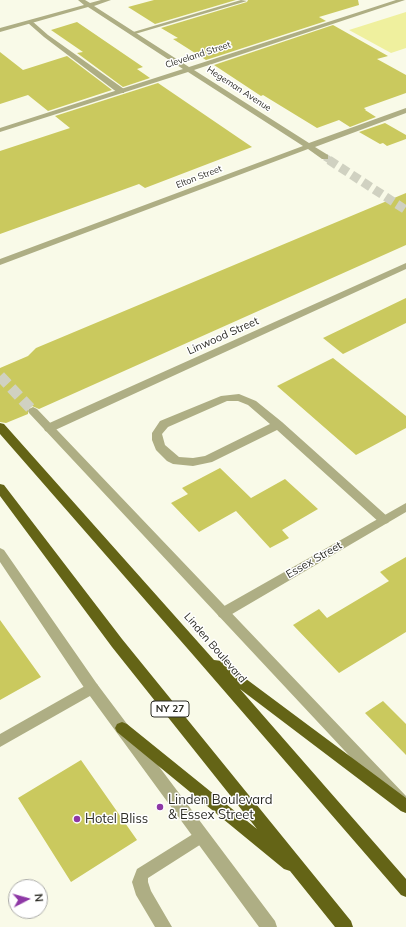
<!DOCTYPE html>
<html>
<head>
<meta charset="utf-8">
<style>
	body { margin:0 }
	#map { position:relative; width:406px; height:927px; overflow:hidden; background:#f9fae8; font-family:Mulish,sans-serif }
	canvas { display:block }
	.north { position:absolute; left:8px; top:879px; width:40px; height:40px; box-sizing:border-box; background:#fff; border:1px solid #ababa8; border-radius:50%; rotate:84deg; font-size:11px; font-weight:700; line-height:16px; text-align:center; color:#2d2d26 }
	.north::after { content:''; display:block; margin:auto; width:14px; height:18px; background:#8e38a6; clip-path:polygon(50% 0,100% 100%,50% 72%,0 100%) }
</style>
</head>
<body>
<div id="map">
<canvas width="406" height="927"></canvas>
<div class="north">N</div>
</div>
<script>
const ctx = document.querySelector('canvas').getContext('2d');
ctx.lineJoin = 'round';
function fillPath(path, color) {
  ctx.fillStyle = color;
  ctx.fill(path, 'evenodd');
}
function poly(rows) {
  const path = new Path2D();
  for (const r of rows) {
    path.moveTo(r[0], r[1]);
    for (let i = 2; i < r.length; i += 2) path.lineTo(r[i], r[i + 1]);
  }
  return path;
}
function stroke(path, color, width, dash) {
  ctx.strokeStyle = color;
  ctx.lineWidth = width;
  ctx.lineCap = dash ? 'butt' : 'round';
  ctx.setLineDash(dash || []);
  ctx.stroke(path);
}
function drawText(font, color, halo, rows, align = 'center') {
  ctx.font = font + ' Mulish,sans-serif';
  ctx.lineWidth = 3;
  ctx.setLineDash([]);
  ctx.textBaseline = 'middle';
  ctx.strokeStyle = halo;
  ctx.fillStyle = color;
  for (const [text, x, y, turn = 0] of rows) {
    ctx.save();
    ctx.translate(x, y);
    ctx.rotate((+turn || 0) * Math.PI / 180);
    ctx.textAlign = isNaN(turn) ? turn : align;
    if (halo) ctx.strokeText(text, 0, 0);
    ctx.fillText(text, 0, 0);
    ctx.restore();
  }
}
fillPath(poly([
	[406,12,406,48,391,53,349,30]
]), '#eff09e');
fillPath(poly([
	[154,0,236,0,155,24,128,7],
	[248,0,358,0,359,5,319,17,326,21,206,60,173,39,178,38,161,28,247,2],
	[77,22,143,67,137,69,150,78,123,87,77,53,83,52,51,30],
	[333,25,388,56,377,59,406,75,406,93,364,108,366,110,365,110,376,117,350,127,339,120,317,128,263,95,261,96,214,65],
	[0,52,23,70,67,56,112,90,48,111,28,95,0,104],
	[158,83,252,147,145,188,139,184,0,234,0,151,70,128,55,116],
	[385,123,406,135,406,139,387,146,383,143,380,144,359,132],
	[406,193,406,245,39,409,32,406,28,408,28,414,6,423,0,422,0,368,28,356,36,348],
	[406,298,406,323,343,354,323,338],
	[333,358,406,416,406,428,356,455,277,386],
	[220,468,251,498,285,479,318,509,282,530,289,538,270,548,236,511,199,532,171,503,188,494,182,488],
	[406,557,406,632,339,673,293,625,319,609,327,618,389,581,380,572],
	[0,620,41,677,0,700],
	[383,701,406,724,406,755,365,713],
	[81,760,137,840,71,882,18,798]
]), '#cac95e');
stroke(poly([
	[325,157,331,161]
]), '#d0d1c1', 7, [7, 3.5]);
stroke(poly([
	[329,160,406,210]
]), '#d0d1c1', 9, [9, 4.5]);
stroke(poly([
	[0,376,33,411]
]), '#d0d1c1', 11, [11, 5.5]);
fillPath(poly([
	[241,0,247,1,135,34,130,33,241,0],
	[28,21,32,21,48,35,124,89,124,93,118,93,44,37,28,23,28,21],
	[239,394,256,401,282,422,388,517,390,520,388,523,384,524,380,523,277,430,212,462,193,466,173,464,167,461,156,450,152,440,152,433,160,421,221,396,239,394],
	[227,401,238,401,248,405,270,424,205,456,193,458,179,457,165,445,162,434,168,427,227,401],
	[201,829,206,831,208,836,206,841,148,878,148,882,151,891,172,927,155,927,136,895,132,882,137,869,201,829]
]), '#aeae84');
fillPath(poly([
	[78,0,85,0,90,3,101,0,111,0,94,6,189,67,396,0,405,0,194,70,309,143,406,108,406,113,315,147,328,155,328,159,322,159,308,149,0,265,0,259,303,146,188,72,0,132,0,128,183,69,88,7,0,32,0,28,84,5,78,0],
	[406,263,406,269,53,431,49,432,45,431,44,428,45,425,406,263],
	[406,503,406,512,227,617,223,618,219,617,217,613,219,609,406,503],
	[92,682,97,684,99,688,97,692,0,747,0,734,92,682]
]), '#aeae84');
fillPath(poly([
	[33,407,37,409,406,796,406,813,401,811,29,413,28,411,29,409,33,407],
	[0,548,4,550,97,684,275,921,277,927,259,927,87,692,0,562,0,548]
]), '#aeae84');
fillPath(poly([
	[0,423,4,424,214,660,222,661,406,798,406,813,401,811,240,689,406,879,406,897,401,895,194,656,0,434,0,423],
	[0,484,4,485,122,639,351,921,353,927,335,927,290,871,284,869,117,732,115,728,117,724,122,722,127,724,257,829,112,647,0,496,0,484]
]), '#646416');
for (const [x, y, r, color] of [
	[160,807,4,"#8e38a6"],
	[77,819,4,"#8e38a6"]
]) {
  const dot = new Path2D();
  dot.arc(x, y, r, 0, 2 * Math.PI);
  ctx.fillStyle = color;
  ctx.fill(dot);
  stroke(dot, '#fff', 1.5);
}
drawText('9px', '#2d2d26', '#fff', [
	["Cleveland Street",198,55,-18],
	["Hegeman Avenue",239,89,33],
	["Elton Street",199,177,-21]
]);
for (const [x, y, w] of [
	[170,709,38]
]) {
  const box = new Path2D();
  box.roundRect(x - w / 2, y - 8, w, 16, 3);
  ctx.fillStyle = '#fff';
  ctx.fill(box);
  stroke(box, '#2d2d26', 1);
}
drawText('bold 10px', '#2d2d26', null, [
	["NY 27",170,709]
]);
drawText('11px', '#2d2d26', '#fff', [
	["Linwood Street",223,336,-24],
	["Essex Street",314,560,-30],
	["Linden Boulevard",215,648,49]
]);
drawText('13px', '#2d2d26', '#fff', [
	["Linden Boulevard",168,800],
	["& Essex Street",168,815],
	["Hotel Bliss",85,819]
], 'left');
</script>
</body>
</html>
